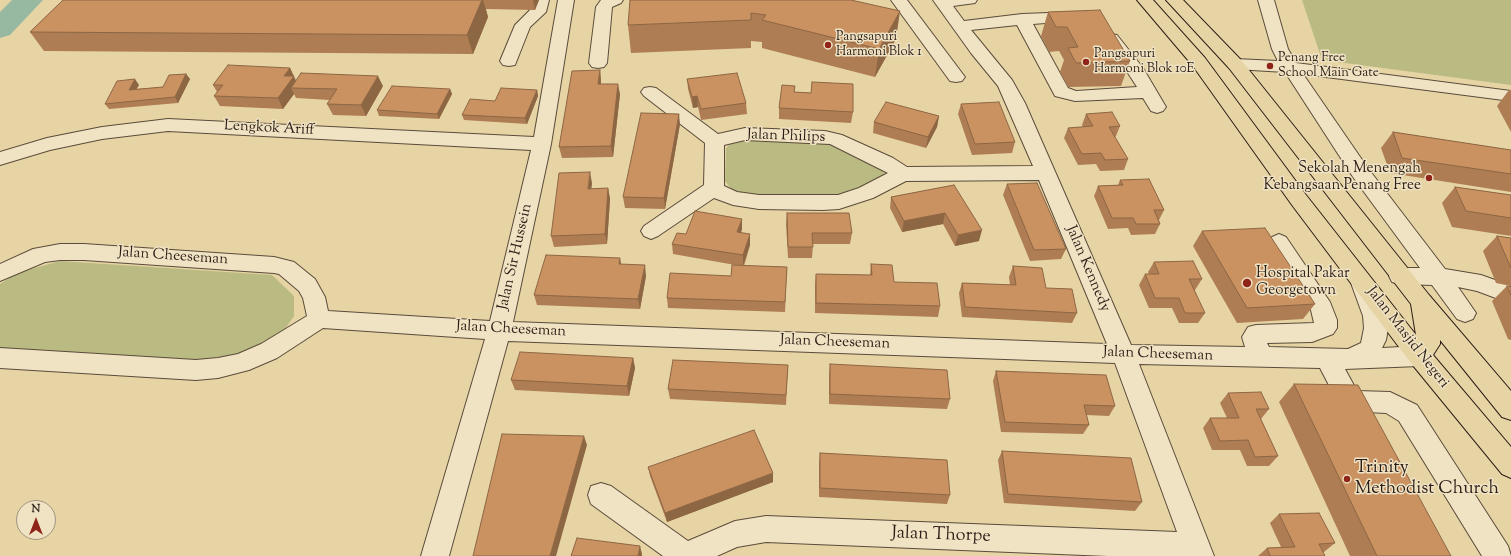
<!DOCTYPE html>
<html>
<head>
<meta charset="utf-8">
<style>
	body { margin:0 }
	#map { position:relative; width:1511px; height:556px; overflow:hidden; background:#e7d4a5; font-family:"Sorts Mill Goudy",serif }
	canvas { display:block }
	.north { position:absolute; left:16px; top:500px; width:40px; height:40px; box-sizing:border-box; background:#efe3c4; border:1px solid #a1947e; border-radius:50%; rotate:0deg; font-size:11px; font-weight:700; line-height:16px; text-align:center; color:#2c1d16 }
	.north::after { content:''; display:block; margin:auto; width:14px; height:18px; background:#8f2418; clip-path:polygon(50% 0,100% 100%,50% 72%,0 100%) }
</style>
</head>
<body>
<div id="map">
<canvas width="1511" height="556"></canvas>
<div class="north">N</div>
</div>
<script>
const ctx = document.querySelector('canvas').getContext('2d');
ctx.lineJoin = 'round';
function fillPath(path, color) {
  ctx.fillStyle = color;
  ctx.fill(path, 'evenodd');
}
function poly(rows) {
  const path = new Path2D();
  for (const r of rows) {
    path.moveTo(r[0], r[1]);
    for (let i = 2; i < r.length; i += 2) path.lineTo(r[i], r[i + 1]);
  }
  return path;
}
function stroke(path, color, width, dash) {
  ctx.strokeStyle = color;
  ctx.lineWidth = width;
  ctx.lineCap = dash ? 'butt' : 'round';
  ctx.setLineDash(dash || []);
  ctx.stroke(path);
}
function drawText(font, color, halo, rows, align = 'center') {
  ctx.font = font + ' "Sorts Mill Goudy",serif';
  ctx.lineWidth = 3;
  ctx.setLineDash([]);
  ctx.textBaseline = 'middle';
  ctx.strokeStyle = halo;
  ctx.fillStyle = color;
  for (const [text, x, y, turn = 0] of rows) {
    ctx.save();
    ctx.translate(x, y);
    ctx.rotate((+turn || 0) * Math.PI / 180);
    ctx.textAlign = isNaN(turn) ? turn : align;
    if (halo) ctx.strokeText(text, 0, 0);
    ctx.fillText(text, 0, 0);
    ctx.restore();
  }
}
fillPath(poly([
	[1302,0,1511,0,1511,85,1322,60],
	[750,139,829,143,849,151,881,168,885,175,883,180,841,196,745,195,732,190,725,181,726,148,734,141],
	[60,261,272,275,294,296,294,316,283,332,235,358,207,362,0,348,0,284,17,273]
]), '#babb82');
fillPath(poly([
	[12,0,43,0,10,35,0,38,0,12,12,0]
]), '#97b9a2');
const minor = poly([
	[533,0,549,0,546,12,530,27,515,65,509,66,503,65,500,61,515,25,530,10,533,0],
	[558,0,574,0,551,144,513,322,1107,344,1039,180,906,181,873,198,839,209,823,210,759,209,733,205,714,198,658,236,651,239,644,236,641,231,644,226,704,185,705,143,644,96,641,92,644,88,650,87,656,88,718,134,745,128,825,131,842,135,893,158,907,167,1033,166,998,86,971,53,933,0,977,0,975,3,953,6,964,21,1022,14,1076,12,1082,14,1084,17,1082,20,1033,24,1068,88,1076,91,1137,87,1126,70,1103,39,1105,35,1111,34,1117,35,1143,68,1166,107,1163,111,1157,113,1151,111,1143,98,1075,101,1055,96,1017,25,971,30,1012,80,1025,103,1131,345,1245,347,1242,337,1248,327,1256,325,1314,323,1311,310,1268,242,1272,237,1279,234,1286,237,1330,302,1337,320,1337,328,1333,334,1312,342,1267,343,1269,347,1348,349,1361,343,1364,328,1363,316,1351,283,1354,277,1362,275,1370,277,1385,316,1388,328,1386,340,1382,348,1419,346,1427,349,1431,356,1427,363,1419,366,1345,369,1357,391,1390,392,1417,405,1508,546,1511,556,1482,556,1399,421,1386,413,1366,412,1364,418,1355,421,1346,418,1320,368,1139,364,1214,556,1108,556,766,542,737,547,717,556,663,556,591,504,588,495,591,486,601,483,611,486,688,541,735,521,766,516,1177,532,1115,363,508,341,449,556,421,556,485,339,323,328,277,358,249,370,218,378,196,380,0,368,0,348,196,360,218,358,238,354,261,344,307,316,303,298,299,291,279,274,274,273,84,260,60,260,45,262,0,281,0,264,33,249,60,244,84,244,274,257,294,262,315,279,325,297,328,311,490,321,531,150,168,131,102,139,50,150,0,165,0,152,47,138,102,127,168,119,534,137,558,0],
	[745,140,830,144,888,173,859,188,838,195,759,195,737,192,724,186,724,145,745,140],
	[601,0,623,0,621,3,612,7,607,63,604,67,598,68,592,67,589,63,596,7,601,0],
	[891,0,907,0,965,77,962,81,956,82,950,81,891,0],
	[1258,0,1274,0,1288,49,1296,63,1511,91,1511,101,1303,74,1367,167,1445,269,1481,275,1509,285,1511,289,1509,297,1501,300,1477,291,1458,287,1476,313,1473,319,1465,322,1457,319,1432,285,1400,284,1392,282,1389,276,1392,270,1400,268,1420,268,1353,177,1285,72,1235,69,1229,68,1226,64,1229,60,1235,59,1278,61,1272,49,1258,0]
]);
const highway = poly([
	[1137,0,1153,0,1205,58,1306,195,1416,335,1411,304,1229,68,1166,0,1183,0,1241,60,1429,295,1511,391,1511,420,1502,417,1440,340,1440,344,1433,355,1511,447,1511,478,1502,474,1411,363,1292,205,1193,66,1137,0]
]);
stroke(minor, '#5b4b3a', 2);
stroke(highway, '#2c1d16', 2);
fillPath(minor, '#efe3c4');
fillPath(highway, '#e7d4a5');
fillPath(poly([
	[63,0,539,0,535,10,486,9,488,17,473,54,44,51,30,32],
	[851,0,896,39,875,77,762,48,762,42,751,41,751,48,631,53,628,25],
	[1048,12,1130,61,1121,86,1068,87,1060,72,1064,60,1059,51,1049,52,1041,36],
	[290,68,296,81,383,86,366,116,333,115,327,104,330,100,296,98,294,94,283,109,220,106,214,96,217,92,213,85],
	[600,70,601,81,601,84,620,94,613,157,562,158,559,147],
	[186,74,190,79,178,103,109,109,105,104,139,85,136,89,163,87],
	[687,79,746,103,747,114,701,120,698,107,693,108,688,89],
	[795,86,794,92,811,93,853,112,851,123,779,119,779,108],
	[450,89,452,94,439,119,379,116,377,110],
	[537,90,538,96,527,124,464,120,462,115,495,101],
	[1509,90,1511,90,1511,132,1497,106],
	[961,104,1015,142,1012,153,972,155,958,114],
	[1086,114,1120,126,1116,136,1115,137,1128,159,1124,170,1100,171,1096,164,1078,165,1064,138,1068,128,1083,127,1082,125],
	[939,116,937,127,926,148,873,133,874,122],
	[680,124,665,209,625,208,623,197],
	[1393,132,1511,150,1511,192,1390,173,1381,148],
	[1120,180,1164,210,1159,220,1160,224,1155,234,1131,235,1128,228,1108,229,1094,196,1098,186,1118,185],
	[592,183,591,189,608,188,610,199,607,244,554,247,551,236],
	[1007,184,1066,249,1061,259,1030,261,1003,195],
	[954,185,979,241,955,246,943,224,902,232,890,208,891,197],
	[1455,187,1511,195,1511,236,1452,227,1442,203],
	[787,213,852,233,850,244,813,244,812,258,788,258,786,224],
	[742,219,742,229,741,233,750,245,744,266,787,267,785,312,668,308,667,298,731,276,741,266,673,254,672,244,686,234],
	[1202,231,1315,304,1303,319,1237,323,1193,246],
	[1497,236,1511,238,1511,286,1496,283,1483,251],
	[1154,262,1202,279,1195,290,1194,290,1205,313,1198,323,1179,323,1172,308,1149,308,1139,285,1145,274,1149,274,1148,272],
	[622,264,646,276,640,309,537,305,534,295],
	[871,264,894,282,940,306,938,317,815,313,815,285,816,274,870,275],
	[1013,266,1046,288,1077,313,1072,323,962,317,959,293,962,283,1010,285,1009,277],
	[1507,286,1511,287,1511,340,1508,339,1492,301],
	[633,358,635,368,629,396,515,390,511,380],
	[830,364,950,399,947,409,829,404,829,375],
	[788,365,786,405,670,399,668,389],
	[996,371,1115,406,1109,416,1086,415,1089,425,1083,434,1001,432,993,381],
	[1294,384,1451,556,1350,556,1279,402],
	[1228,393,1269,409,1261,419,1278,456,1269,466,1247,466,1240,450,1212,450,1203,428,1210,418,1227,418,1220,403],
	[1002,451,1142,502,1135,511,1004,503,998,460],
	[820,453,950,495,947,504,819,497,819,463],
	[648,467,773,482,667,522,650,476],
	[1279,514,1335,543,1324,552,1323,552,1325,556,1258,556,1267,548,1281,547,1270,523]
]), '#ae7d53');
fillPath(poly([
	[482,0,483,0,488,17,473,54,467,35],
	[533,0,539,0,535,10],
	[900,11,896,39,875,77,879,49],
	[290,68,299,87,291,88,294,94,283,109,278,98,284,76],
	[600,70,601,81,600,95,598,84],
	[186,74,190,79,178,103,175,97],
	[378,76,383,86,366,116,361,105],
	[135,79,139,85,133,95,129,90],
	[618,84,620,94,613,157,611,146],
	[450,89,452,94,439,119,437,114],
	[537,90,538,96,527,124,525,118],
	[697,96,698,107,693,108,692,97],
	[679,114,680,124,665,209,664,198],
	[939,116,937,127,926,148,928,137],
	[590,172,592,183,590,200,588,189],
	[608,188,610,199,607,244,605,234],
	[945,213,943,224,902,232,904,221],
	[742,219,742,229,737,243,737,232],
	[982,230,979,241,955,246,958,235],
	[750,234,750,245,743,266,743,255],
	[620,258,622,268,619,264],
	[645,265,646,276,640,309,638,299],
	[633,358,635,368,629,396,627,386],
	[584,436,587,445,556,556,550,556],
	[773,473,773,482,667,522,665,513],
	[640,546,642,554,642,556,638,556]
]), '#8d6644');
const building = poly([
	[63,0,482,0,467,35,30,32,63,0],
	[630,0,851,0,900,11,879,49,762,20,766,15,751,13,751,20,628,25,630,0],
	[1100,10,1130,61,1076,63,1068,48,1078,47,1067,27,1056,27,1048,12,1100,10],
	[228,65,290,68,284,76,294,76,278,98,214,96,223,85,213,85,228,65],
	[600,70,598,84,618,84,611,146,559,147,572,71,600,70],
	[301,73,378,76,361,105,327,104,337,89,291,88,301,73],
	[737,73,746,103,701,109,697,96,692,97,687,79,737,73],
	[186,74,175,97,105,104,117,81,135,79,129,90,163,87,169,75,186,74],
	[812,82,853,84,853,112,779,108,782,85,795,86,794,92,811,93,812,82],
	[392,86,450,89,437,114,377,110,392,86],
	[501,88,537,90,525,118,462,115,470,99,495,101,501,88],
	[886,102,939,116,928,137,874,122,886,102],
	[999,102,1015,142,975,144,961,104,999,102],
	[1112,112,1120,126,1109,127,1128,159,1105,160,1101,153,1082,154,1068,128,1093,126,1086,114,1112,112],
	[641,113,679,114,664,198,623,197,641,113],
	[1393,132,1511,150,1511,174,1402,158,1393,132],
	[590,172,588,189,608,188,605,234,551,236,559,173,590,172],
	[1149,179,1164,210,1154,210,1160,224,1136,224,1133,218,1112,218,1098,186,1123,185,1120,180,1149,179],
	[1037,183,1066,249,1034,250,1007,184,1037,183],
	[954,185,982,230,958,235,945,213,904,221,891,197,954,185],
	[1455,187,1511,195,1511,218,1466,211,1455,187],
	[695,211,742,219,737,232,750,234,743,255,672,244,677,233,686,234,695,211],
	[787,213,849,213,852,233,812,233,813,247,788,247,787,213],
	[1265,228,1315,304,1247,308,1202,231,1265,228],
	[1497,236,1511,238,1511,268,1497,236],
	[546,255,620,258,619,264,645,265,638,299,534,295,546,255],
	[1193,261,1202,279,1189,279,1205,313,1185,313,1179,298,1155,298,1145,274,1159,274,1154,262,1193,261],
	[871,264,892,265,894,282,937,283,940,306,816,303,816,274,872,275,871,264],
	[732,265,787,267,785,302,667,298,670,273,731,276,732,265],
	[1013,266,1042,268,1046,288,1072,289,1077,313,965,307,962,283,1016,285,1013,266],
	[1507,286,1511,287,1511,295,1507,286],
	[520,352,633,358,627,386,511,380,520,352],
	[673,360,788,365,786,395,668,389,673,360],
	[830,364,947,370,950,399,830,394,830,364],
	[996,371,1106,375,1115,406,1084,405,1089,425,1005,422,996,371],
	[1294,384,1358,385,1451,556,1377,556,1294,384],
	[1261,392,1269,409,1256,409,1278,456,1255,457,1248,440,1220,441,1210,418,1239,418,1228,393,1261,392],
	[754,430,773,473,665,513,648,467,754,430],
	[502,434,584,436,550,556,473,556,502,434],
	[1002,451,1131,458,1142,502,1008,494,1002,451],
	[820,453,947,460,950,495,820,488,820,453],
	[1319,513,1335,543,1319,544,1325,556,1270,556,1267,548,1295,547,1279,514,1319,513],
	[577,538,640,546,638,556,571,556,577,538]
]);
fillPath(building, '#ca9161');
stroke(building, '#8d6644', 1);
for (const [x, y, r, color] of [
	[828,45,4,"#8f2418"],
	[1086,62,4,"#8f2418"],
	[1270,66,4,"#8f2418"],
	[1429,178,4,"#8f2418"],
	[1247,283,5,"#8f2418"],
	[1347,479,4,"#8f2418"]
]) {
  const dot = new Path2D();
  dot.arc(x, y, r, 0, 2 * Math.PI);
  ctx.fillStyle = color;
  ctx.fill(dot);
  stroke(dot, '#efe3c4', 1.5);
}
drawText('13px', '#2c1d16', '#efe3c4', [
	["Pangsapuri",836,38],
	["Harmoni Blok 1",836,53],
	["Pangsapuri",1094,55],
	["Harmoni Blok 10E",1094,70],
	["Penang Free",1278,59],
	["School Main Gate",1278,74]
], 'left');
drawText('15px', '#2c1d16', '#efe3c4', [
	["Lengkok Ariff",269,129,3],
	["Jalan Philips",786,137,2],
	["Jalan Cheeseman",173,257,4],
	["Jalan Sir Hussein",516,257,-77],
	["Jalan Kennedy",1087,269,67],
	["Jalan Cheeseman",511,330,3],
	["Jalan Masjid Negeri",1407,338,52],
	["Jalan Cheeseman",835,343,2],
	["Jalan Cheeseman",1158,355,2]
]);
drawText('15px', '#2c1d16', '#efe3c4', [
	["Sekolah Menengah",1421,169],
	["Kebangsaan Penang Free",1421,186],
	["Hospital Pakar",1256,274,"left"],
	["Georgetown",1256,291,"left"]
], 'right');
drawText('18px', '#2c1d16', '#efe3c4', [
	["Trinity",1355,469],
	["Methodist Church",1355,490]
], 'left');
drawText('18px', '#2c1d16', '#efe3c4', [
	["Jalan Thorpe",941,536,2]
]);
</script>
</body>
</html>
